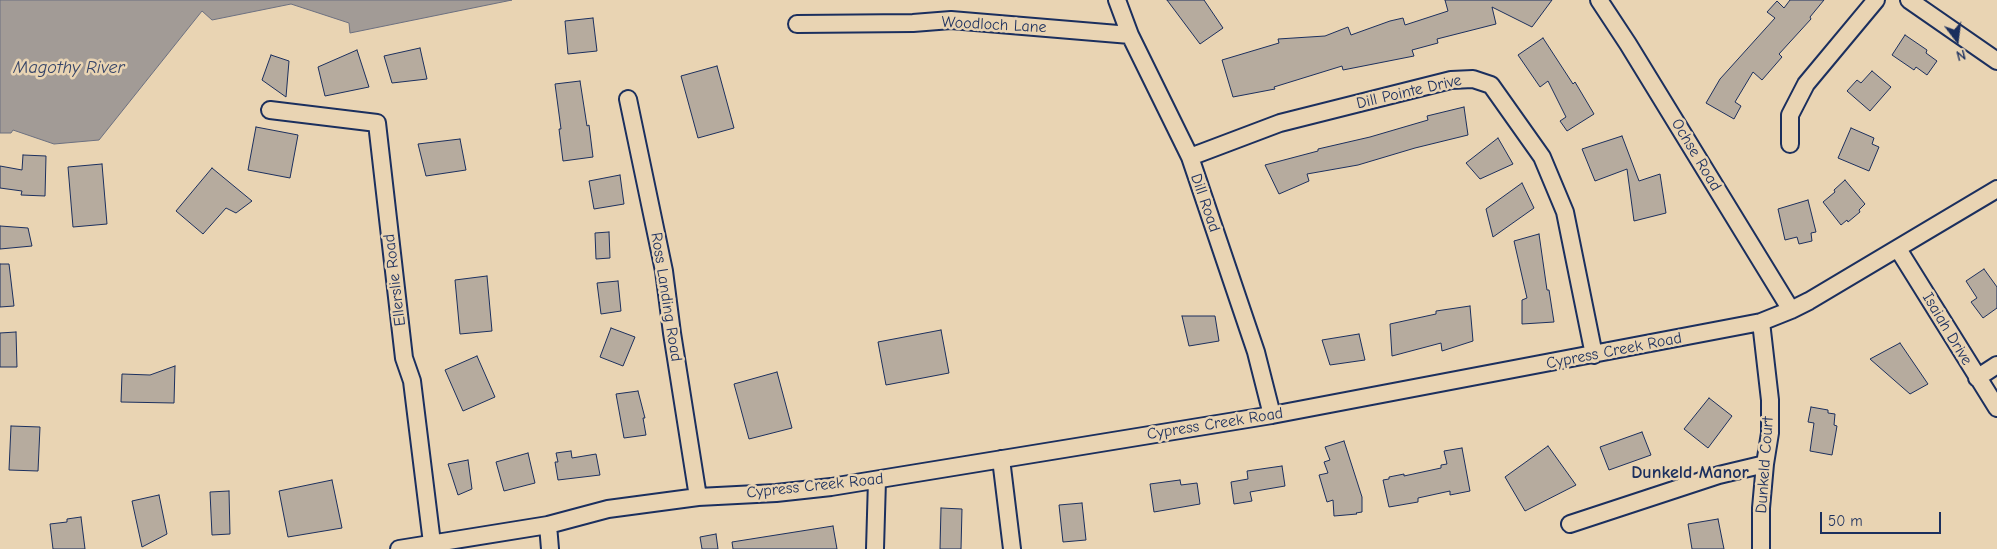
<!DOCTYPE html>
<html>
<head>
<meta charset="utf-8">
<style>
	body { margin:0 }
	#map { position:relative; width:1997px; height:549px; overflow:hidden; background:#e9d4b3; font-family:"Comic Neue",sans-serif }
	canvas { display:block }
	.north { position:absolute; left:1932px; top:15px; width:50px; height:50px; -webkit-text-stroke:4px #e9d4b3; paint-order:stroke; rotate:165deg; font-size:14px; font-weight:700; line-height:20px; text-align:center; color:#1b2f5e }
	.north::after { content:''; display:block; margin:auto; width:18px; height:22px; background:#1b2f5e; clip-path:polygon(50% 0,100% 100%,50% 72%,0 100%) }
	.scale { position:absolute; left:1820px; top:512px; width:121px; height:22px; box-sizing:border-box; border:2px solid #1b2f5e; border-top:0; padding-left:6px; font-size:15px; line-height:18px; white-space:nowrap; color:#1b2f5e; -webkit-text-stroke:4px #e9d4b3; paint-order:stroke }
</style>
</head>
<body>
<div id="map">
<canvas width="1997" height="549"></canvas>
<div class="north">N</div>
<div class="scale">50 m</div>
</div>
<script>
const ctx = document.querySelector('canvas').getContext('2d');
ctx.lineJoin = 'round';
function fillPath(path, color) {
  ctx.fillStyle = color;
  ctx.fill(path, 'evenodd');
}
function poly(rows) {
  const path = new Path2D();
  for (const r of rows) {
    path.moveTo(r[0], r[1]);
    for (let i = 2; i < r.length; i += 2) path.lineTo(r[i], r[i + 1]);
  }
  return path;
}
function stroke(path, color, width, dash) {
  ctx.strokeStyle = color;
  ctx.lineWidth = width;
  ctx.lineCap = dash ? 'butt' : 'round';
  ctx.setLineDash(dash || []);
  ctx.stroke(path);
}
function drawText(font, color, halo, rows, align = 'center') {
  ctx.font = font + ' "Comic Neue",sans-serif';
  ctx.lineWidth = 5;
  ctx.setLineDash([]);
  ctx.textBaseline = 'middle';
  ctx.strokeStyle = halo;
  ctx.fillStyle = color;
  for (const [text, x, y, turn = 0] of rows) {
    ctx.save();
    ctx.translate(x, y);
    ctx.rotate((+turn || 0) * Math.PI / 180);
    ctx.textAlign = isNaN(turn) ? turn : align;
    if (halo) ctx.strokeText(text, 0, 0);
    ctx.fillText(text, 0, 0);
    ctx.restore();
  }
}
const water = poly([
	[0,0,512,0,350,33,349,23,291,4,212,20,202,11,99,140,54,144,13,130,11,133,0,133,0,0]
]);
fillPath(water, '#a29b96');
stroke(water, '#6c7080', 1);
const building = poly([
	[1167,0,1204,0,1223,28,1200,44,1167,0],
	[1445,0,1552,0,1532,27,1492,7,1496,24,1437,39,1438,43,1412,50,1414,56,1343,70,1342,66,1274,87,1275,89,1233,97,1222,60,1279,43,1278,39,1325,36,1348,27,1351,35,1390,21,1403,18,1405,25,1448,11,1445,0],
	[1790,0,1824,0,1810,17,1811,19,1779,54,1782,57,1762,80,1753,72,1735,102,1741,106,1734,119,1706,103,1720,79,1775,18,1767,12,1777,1,1784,8,1790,0],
	[593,18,597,51,568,54,565,21,593,18],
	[1905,35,1927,50,1926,53,1937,61,1927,75,1916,67,1914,70,1892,55,1905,35],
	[1543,38,1573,84,1575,82,1594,114,1567,131,1560,121,1566,117,1548,81,1540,87,1518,55,1543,38],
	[420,48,427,79,392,83,384,56,420,48],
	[357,50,369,87,325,96,318,67,357,50],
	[271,55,289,61,286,97,262,80,271,55],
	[717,66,734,128,698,138,681,76,717,66],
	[1872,71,1891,87,1870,111,1847,91,1857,80,1861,83,1872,71],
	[580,81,587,126,589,125,593,157,563,161,559,129,561,129,555,84,580,81],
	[1464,107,1468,135,1415,148,1358,165,1307,174,1309,181,1279,194,1265,165,1318,151,1318,149,1370,137,1428,120,1427,116,1464,107],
	[256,127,298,135,290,178,248,170,256,127],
	[1851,128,1874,138,1872,144,1879,147,1869,171,1838,158,1851,128],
	[1622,136,1639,181,1660,174,1666,213,1634,221,1627,169,1595,181,1582,149,1622,136],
	[1498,138,1513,164,1480,179,1466,163,1498,138],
	[460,139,466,170,426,176,418,144,460,139],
	[23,155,46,156,45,196,21,195,22,191,0,188,0,166,22,170,23,155],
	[102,164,107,224,73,227,68,167,102,164],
	[212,168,252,201,236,213,226,208,203,234,176,211,212,168],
	[620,175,624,204,594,209,589,181,620,175],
	[1845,180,1865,204,1859,210,1860,212,1848,222,1847,220,1841,225,1823,202,1835,192,1834,190,1845,180],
	[1522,183,1534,208,1493,237,1486,209,1522,183],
	[1808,200,1816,232,1811,233,1812,241,1799,244,1797,237,1785,240,1778,209,1808,200],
	[0,226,28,228,32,246,0,249,0,226],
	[609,232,610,258,596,259,595,233,609,232],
	[1539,234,1547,290,1549,290,1554,322,1522,324,1522,300,1527,298,1514,241,1539,234],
	[0,264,9,264,14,306,0,307,0,264],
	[1984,269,1997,287,1997,308,1983,318,1971,302,1977,298,1966,281,1984,269],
	[487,276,492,331,460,334,455,280,487,276],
	[618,281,621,311,601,314,597,283,618,281],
	[1470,306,1473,341,1442,351,1441,343,1392,356,1390,324,1436,314,1436,311,1470,306],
	[1182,316,1215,316,1219,341,1189,346,1182,316],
	[611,328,635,337,623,366,600,357,611,328],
	[941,330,949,373,886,385,878,342,941,330],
	[16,332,17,367,0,367,0,333,16,332],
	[1359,334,1365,360,1330,365,1322,340,1359,334],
	[1900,343,1928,384,1910,394,1870,359,1900,343],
	[477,356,495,397,463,411,445,370,477,356],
	[175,366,174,403,121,402,122,374,150,375,175,366],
	[777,372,792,428,749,439,734,384,777,372],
	[638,391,645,418,643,418,646,435,624,438,616,394,638,391],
	[1709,398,1732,416,1708,448,1684,429,1709,398],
	[1811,407,1828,410,1828,413,1835,414,1834,425,1837,426,1832,455,1810,451,1814,423,1808,422,1811,407],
	[11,426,40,427,38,471,9,470,11,426],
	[1642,432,1651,455,1609,470,1600,447,1642,432],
	[1344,441,1362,497,1362,512,1356,513,1357,514,1334,516,1333,500,1327,502,1319,475,1328,473,1324,462,1330,460,1325,447,1344,441],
	[1548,446,1576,485,1525,511,1505,477,1548,446],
	[1462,448,1470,491,1450,495,1450,491,1418,498,1418,502,1389,507,1383,480,1389,479,1389,477,1404,474,1404,476,1441,468,1441,465,1447,464,1444,451,1462,448],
	[571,451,572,458,596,454,600,475,558,480,555,462,558,462,556,453,571,451],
	[528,453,535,483,504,491,496,462,528,453],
	[468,460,472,489,458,495,448,464,468,460],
	[1282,466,1285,486,1250,492,1252,501,1234,504,1231,482,1248,479,1247,471,1282,466],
	[332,480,342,528,288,537,279,491,332,480],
	[1180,480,1181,485,1197,483,1200,504,1154,512,1150,484,1180,480],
	[229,491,230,534,212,535,210,492,229,491],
	[159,495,167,534,142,547,132,501,159,495],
	[1082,503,1086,540,1063,542,1059,505,1082,503],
	[941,508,962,509,961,549,940,549,941,508],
	[81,517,85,549,53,549,50,524,67,522,67,519,81,517],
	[1718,519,1724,549,1692,549,1688,524,1718,519],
	[833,526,837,549,733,549,732,542,833,526],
	[716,534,718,549,702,549,700,537,716,534]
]);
fillPath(building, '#b6ab9e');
stroke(building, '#1b2f5e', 1);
const minor = poly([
	[1117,0,1130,35,1190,157,1256,352,1272,415],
	[1599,0,1628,44,1791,310],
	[1909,0,1997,61],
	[797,24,913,23,951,20,1130,35],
	[628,99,664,271,672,333,698,497],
	[270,110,377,123,404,358,412,381,432,543],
	[1790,144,1790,115,1806,84,1876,0],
	[1190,157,1280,123,1451,80,1473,79,1491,85,1542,157,1565,212,1594,355],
	[1898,249,1997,408],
	[1977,378,1997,365],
	[1001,459,1012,549],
	[1570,524,1719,475,1765,464],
	[548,525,550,549],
	[399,549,548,525,608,509,698,497,776,493,831,487,1272,415,1761,322,1791,310,1809,301,1997,189],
	[875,549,877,480],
	[1761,549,1761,508,1765,464,1770,433,1770,400,1761,322]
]);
stroke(minor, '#1b2f5e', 20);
stroke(minor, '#e9d4b3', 16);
drawText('16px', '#1b2f5e', '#e9d4b3', [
	["Woodloch Lane",994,25,3],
	["Dill Pointe Drive",1409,92,-13],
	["Ochse Road",1696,155,59],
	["Dill Road",1205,203,71],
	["Ellerslie Road",395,280,-97],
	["Ross Landing Road",666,297,81],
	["Isaiah Drive",1947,329,59],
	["Cypress Creek Road",1614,351,-11],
	["Cypress Creek Road",1215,424,-9],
	["Dunkeld Court",1765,465,-86],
	["Cypress Creek Road",815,486,-6]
]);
drawText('italic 18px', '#364569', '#e9d4b3', [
	["Magothy River",69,68]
]);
drawText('bold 18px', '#1b2f5e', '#e9d4b3', [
	["Dunkeld Manor",1690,473]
]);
</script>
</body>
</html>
